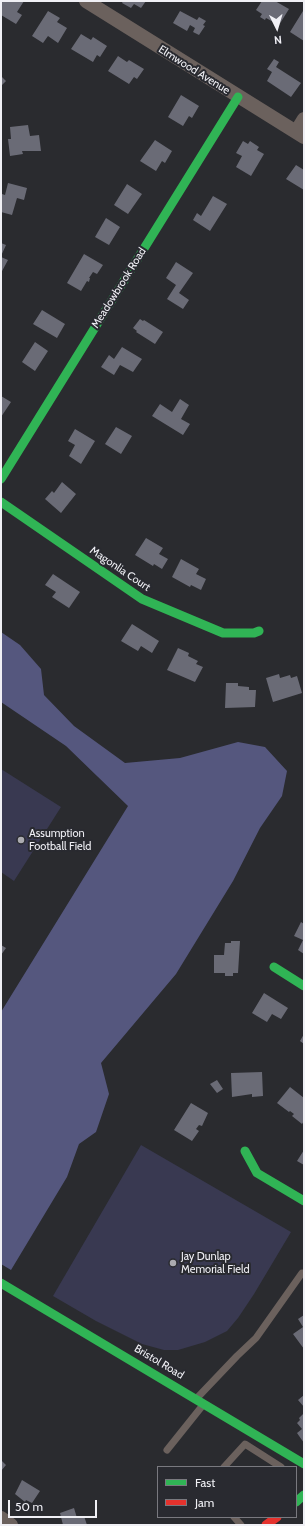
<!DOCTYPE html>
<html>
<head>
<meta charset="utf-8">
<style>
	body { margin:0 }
	#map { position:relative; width:305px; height:1526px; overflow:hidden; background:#2a2b2f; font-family:Cabin,sans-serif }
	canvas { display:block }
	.frame { position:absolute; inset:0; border:2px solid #f0f0f5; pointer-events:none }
	.legend { position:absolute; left:157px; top:1466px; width:140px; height:52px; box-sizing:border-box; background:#292a30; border:1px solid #79797f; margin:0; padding:5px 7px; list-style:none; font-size:12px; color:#f0f0f5 }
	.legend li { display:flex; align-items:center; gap:8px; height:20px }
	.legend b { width:20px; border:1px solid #79797f }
	.north { position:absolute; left:257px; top:8px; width:40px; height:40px; -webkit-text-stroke:3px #292a30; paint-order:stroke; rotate:175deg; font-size:11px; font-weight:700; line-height:16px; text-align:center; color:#f0f0f5 }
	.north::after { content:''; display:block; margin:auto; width:14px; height:18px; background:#f0f0f5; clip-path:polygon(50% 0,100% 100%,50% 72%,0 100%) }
	.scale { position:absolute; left:8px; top:1500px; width:89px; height:18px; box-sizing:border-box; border:2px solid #f0f0f5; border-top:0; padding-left:5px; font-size:12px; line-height:14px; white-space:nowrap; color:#f0f0f5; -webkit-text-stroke:3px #292a30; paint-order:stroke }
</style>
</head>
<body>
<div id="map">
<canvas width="305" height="1526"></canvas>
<div class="frame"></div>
<ul class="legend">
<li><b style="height:5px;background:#30b455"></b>Fast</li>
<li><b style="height:5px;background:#e5322d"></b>Jam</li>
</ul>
<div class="north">N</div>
<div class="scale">50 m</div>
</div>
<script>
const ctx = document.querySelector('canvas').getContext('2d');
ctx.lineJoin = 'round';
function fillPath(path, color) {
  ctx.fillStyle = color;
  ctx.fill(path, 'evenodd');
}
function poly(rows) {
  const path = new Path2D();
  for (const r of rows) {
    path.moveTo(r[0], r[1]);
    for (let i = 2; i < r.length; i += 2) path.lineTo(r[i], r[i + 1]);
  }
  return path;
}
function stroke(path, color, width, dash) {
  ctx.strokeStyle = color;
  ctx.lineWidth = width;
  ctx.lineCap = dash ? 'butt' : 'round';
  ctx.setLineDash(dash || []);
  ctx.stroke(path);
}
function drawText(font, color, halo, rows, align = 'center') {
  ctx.font = font + ' Cabin,sans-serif';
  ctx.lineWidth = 4;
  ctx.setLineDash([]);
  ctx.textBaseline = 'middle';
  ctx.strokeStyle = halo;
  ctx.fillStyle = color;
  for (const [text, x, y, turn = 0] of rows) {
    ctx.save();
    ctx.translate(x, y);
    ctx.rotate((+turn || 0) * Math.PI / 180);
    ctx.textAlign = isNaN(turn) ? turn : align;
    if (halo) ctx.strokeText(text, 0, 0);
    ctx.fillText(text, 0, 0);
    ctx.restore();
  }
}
fillPath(poly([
	[1,769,61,807,14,881,1,872],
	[141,1145,291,1232,254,1294,238,1318,227,1331,205,1342,178,1350,164,1350,142,1344,96,1321,53,1296]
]), '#393951');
fillPath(poly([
	[1,632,20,645,41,669,44,695,74,726,125,763,180,758,238,742,265,747,287,771,282,796,260,828,233,881,176,974,101,1063,109,1094,96,1132,79,1144,67,1177,11,1270,1,1264,1,1012,128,806,66,746,1,702]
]), '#55577e');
fillPath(poly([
	[3,1,24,1,17,12,22,15,16,24,1,15,1,4],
	[123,1,146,1,141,8,134,4,131,8,122,3],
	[262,1,275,1,289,9,279,25,266,18,265,20,260,17,262,14,256,10],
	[48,11,60,18,57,22,67,28,58,43,48,36,43,43,32,36],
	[180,11,197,20,199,17,206,21,203,25,205,26,199,35,193,32,195,28,190,25,187,31,173,23],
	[303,11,304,12,304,41,290,32],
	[81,34,91,40,93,37,107,46,100,57,97,55,93,62,71,49],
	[118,56,127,62,129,60,144,69,137,79,134,77,129,84,108,71],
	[274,59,279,62,276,67,301,83,291,97,267,81,272,72,267,69],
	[1,76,6,81,1,86],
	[181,95,199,106,192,118,189,116,183,126,168,117],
	[28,125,30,136,39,135,41,151,22,151,23,154,10,156,8,139,11,139,10,127],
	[155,140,172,151,165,163,162,161,156,171,140,161],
	[243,141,248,144,250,141,259,147,257,150,264,154,251,176,236,167,242,156,236,153],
	[296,165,304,170,304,190,286,179],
	[8,183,27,188,24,200,17,198,12,215,1,212,1,198,2,194,5,195],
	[127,184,142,194,128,214,114,205],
	[213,196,227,204,210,231,193,220,197,213,201,216],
	[106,218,120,227,109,245,95,237],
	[1,243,6,245,1,256],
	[84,254,103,265,97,274,93,272,89,278,90,278,89,282,87,281,81,291,67,283],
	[1,257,8,260,1,273],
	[176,262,193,273,179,293,189,300,183,309,167,299,176,285,166,278],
	[42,310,65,324,57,338,33,324],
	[140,319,143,321,144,320,163,332,155,344,136,332,137,331,133,328],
	[35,342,48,351,35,371,22,362],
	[122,347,142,359,133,372,120,365,114,375,101,367,109,355,114,359],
	[1,396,11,402,1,417],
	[180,399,189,405,181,419,190,424,183,435,152,416,160,404,172,412],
	[116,427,132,436,121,454,105,444],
	[75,429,95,441,81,464,69,456,75,445,68,441],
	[62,482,76,494,61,513,45,499,52,491,54,493],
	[146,538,163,548,159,554,168,559,162,569,154,564,153,566,135,555],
	[181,559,199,569,196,574,206,579,201,590,191,585,190,587,172,577],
	[53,574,80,592,69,608,52,597,56,592,45,585],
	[132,624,159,641,152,653,141,646,138,651,121,641],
	[178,648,189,653,188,656,198,661,196,664,203,667,195,682,167,670],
	[279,674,280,678,290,675,291,678,297,676,302,693,273,702,266,678],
	[226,683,238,683,238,686,249,687,249,690,256,690,255,707,225,708],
	[301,922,304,924,304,954,298,950,303,940,294,936],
	[231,941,240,941,238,973,233,973,233,976,225,976,225,973,214,973,214,955,224,955,225,943,231,943],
	[1,945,6,948,1,955],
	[264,993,288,1008,281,1019,272,1014,267,1022,252,1013],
	[304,1034,304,1044,300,1041],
	[262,1072,263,1096,252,1097,252,1094,232,1097,231,1073],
	[217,1080,223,1089,217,1093,210,1084],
	[290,1087,304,1098,304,1121,302,1124,292,1116,294,1114,290,1111,289,1112,277,1103],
	[191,1103,208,1113,202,1126,199,1125,196,1129,199,1131,192,1141,174,1130],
	[304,1150,304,1165,297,1161],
	[304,1315,304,1349,293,1334,303,1327,298,1319],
	[304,1395,304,1407,298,1400],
	[304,1413,304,1443,297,1433,302,1429,297,1423,300,1420,299,1418],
	[1,1460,6,1465,1,1471],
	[22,1480,40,1491,32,1503,26,1500,25,1502,15,1494],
	[74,1508,77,1518,84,1516,87,1525,63,1525,60,1513]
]), '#6a6b76');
stroke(poly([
	[197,1398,237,1356,256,1338,302,1273,304,1273],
	[167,1450,203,1405],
	[224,1467,245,1444,281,1467],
	[234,1517,241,1525]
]), '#6b615d', 7);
stroke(poly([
	[86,1,304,137],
	[296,132,304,119],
	[1,1518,11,1525]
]), '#6b615d', 14);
stroke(poly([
	[1,479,238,97],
	[1,502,142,599,223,633,254,633,259,631],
	[274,967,304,986],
	[245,1151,257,1173,304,1201],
	[1,1283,304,1464],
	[296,1502,304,1495]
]), '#30b455', 9);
stroke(poly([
	[266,1525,277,1517]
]), '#e5322d', 9);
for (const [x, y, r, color] of [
	[21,840,4,"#ababb0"],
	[173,1263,4,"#ababb0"]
]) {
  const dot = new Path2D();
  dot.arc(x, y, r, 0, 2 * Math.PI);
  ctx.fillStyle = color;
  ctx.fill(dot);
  stroke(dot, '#292a30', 1.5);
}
drawText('11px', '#f0f0f5', '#292a30', [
	["Elmwood Avenue",194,70,32],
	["Meadowbrook Road",119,288,-58],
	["Magonlia Court",120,569,34],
	["Bristol Road",159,1362,31]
]);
drawText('11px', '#f0f0f5', '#292a30', [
	["Assumption",29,834],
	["Football Field",29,847],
	["Jay Dunlap",181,1257],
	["Memorial Field",181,1270]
], 'left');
</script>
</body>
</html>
